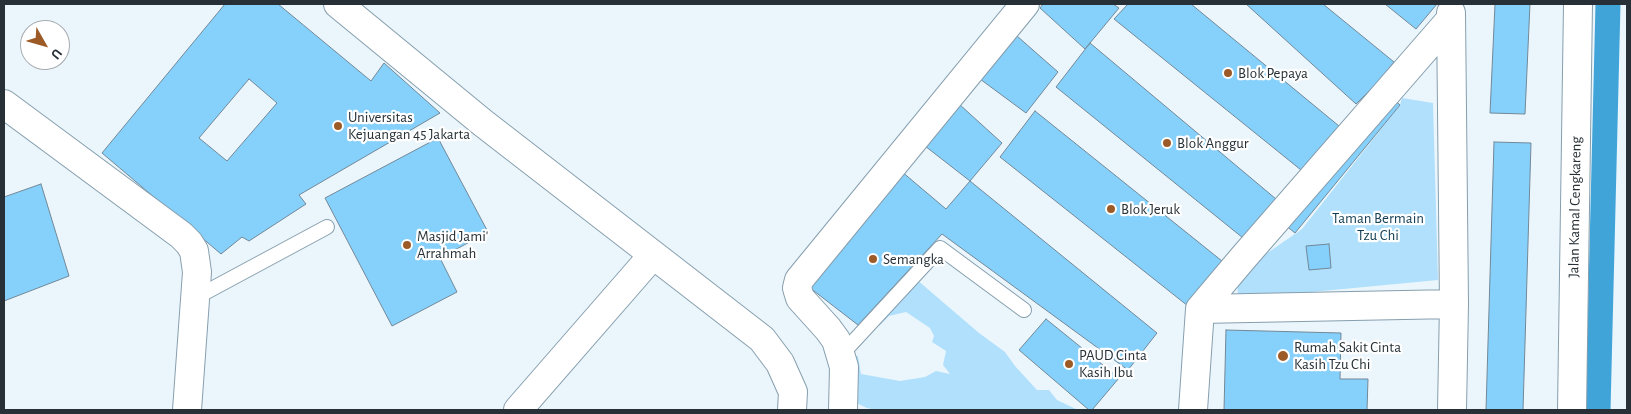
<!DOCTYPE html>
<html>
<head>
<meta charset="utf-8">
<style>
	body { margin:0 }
	#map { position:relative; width:1631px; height:414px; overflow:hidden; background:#ebf6fc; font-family:"Alegreya Sans",sans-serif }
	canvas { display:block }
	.frame { position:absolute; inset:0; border:5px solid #263036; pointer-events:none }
	.north { position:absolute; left:20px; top:20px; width:50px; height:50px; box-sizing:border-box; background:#fff; border:1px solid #a8acaf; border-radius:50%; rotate:128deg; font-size:14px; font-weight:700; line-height:20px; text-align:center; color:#263036 }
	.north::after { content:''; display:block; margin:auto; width:18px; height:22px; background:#9c5a27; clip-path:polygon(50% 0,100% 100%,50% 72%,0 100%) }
</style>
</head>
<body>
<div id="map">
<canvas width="1631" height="414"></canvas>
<div class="frame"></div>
<div class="north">U</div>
</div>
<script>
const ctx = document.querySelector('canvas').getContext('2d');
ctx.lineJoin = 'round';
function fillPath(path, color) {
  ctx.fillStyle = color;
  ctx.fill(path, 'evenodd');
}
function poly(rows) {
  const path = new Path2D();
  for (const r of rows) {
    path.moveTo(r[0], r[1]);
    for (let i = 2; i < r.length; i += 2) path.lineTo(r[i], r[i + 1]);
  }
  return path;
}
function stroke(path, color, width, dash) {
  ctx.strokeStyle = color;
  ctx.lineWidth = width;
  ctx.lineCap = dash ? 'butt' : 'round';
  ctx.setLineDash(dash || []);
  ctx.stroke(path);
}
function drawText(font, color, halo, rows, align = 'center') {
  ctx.font = font + ' "Alegreya Sans",sans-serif';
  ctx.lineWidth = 4.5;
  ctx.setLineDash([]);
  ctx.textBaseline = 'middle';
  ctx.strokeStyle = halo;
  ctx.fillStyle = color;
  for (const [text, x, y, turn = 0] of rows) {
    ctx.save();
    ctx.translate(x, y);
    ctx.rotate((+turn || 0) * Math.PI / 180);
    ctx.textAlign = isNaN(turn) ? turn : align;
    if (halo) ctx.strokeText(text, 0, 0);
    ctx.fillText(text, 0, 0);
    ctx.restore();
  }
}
fillPath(poly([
	[1402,98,1433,103,1438,280,1238,299,1237,274,1302,229,1400,105],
	[909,273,979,333,1005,352,1015,366,1037,390,1049,390,1057,400,1078,410,876,410,867,408,852,401,847,356,858,356,861,374,900,381,925,377,936,371,950,374,943,365,946,351,932,342,934,336,930,328,906,312,889,316,880,325,862,333,858,325,887,298]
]), '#b1e0fc');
stroke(poly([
	[1598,410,1608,4]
]), '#40a4d9', 25);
const building = poly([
	[225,4,278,4,371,81,384,63,440,113,299,195,306,204,249,241,242,237,221,254,102,153,225,4],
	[249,79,277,103,227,161,199,138,249,79],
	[1043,4,1113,4,1119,8,1085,49,1040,8,1043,4],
	[1128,4,1191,4,1339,126,1301,170,1114,19,1128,4],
	[1246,4,1323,4,1394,62,1377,83,1356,104,1246,4],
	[1385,4,1437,4,1416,29,1385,4],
	[1495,4,1530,4,1525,114,1490,113,1495,4],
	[1017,36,1058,72,1026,113,980,79,1017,36],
	[1090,43,1276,199,1243,238,1056,87,1090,43],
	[1389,95,1400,105,1295,233,1284,224,1389,95],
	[959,104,1002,143,970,181,925,146,959,104],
	[1035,111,1222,261,1188,306,1000,157,1035,111],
	[438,138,488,232,440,258,457,292,392,326,325,198,438,138],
	[1494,142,1531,143,1523,410,1486,410,1494,142],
	[901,171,946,209,970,181,1157,333,1128,370,942,234,858,325,805,284,901,171],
	[41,184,69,276,4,301,4,197,41,184],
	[1329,244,1331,268,1309,270,1306,246,1329,244],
	[1046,319,1119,378,1092,410,1089,410,1019,350,1046,319],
	[1226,330,1341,333,1340,379,1368,379,1367,410,1224,410,1226,330]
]);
fillPath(building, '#86d0fc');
stroke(building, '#718897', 1);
const lane = poly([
	[195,298,327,227],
	[840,356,940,248,1024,310]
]);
const street = poly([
	[338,4,483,123,762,339,780,363,793,392,792,410],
	[1451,13,1454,304,1452,410],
	[4,104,181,235,189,243,194,251,197,272,187,410],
	[1200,309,1454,304],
	[518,410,653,255],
	[843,410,844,367,836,340,828,329,800,298,797,288,799,280,1025,4],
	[1193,410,1200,309,1243,258,1451,19],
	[1572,410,1578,4]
]);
stroke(lane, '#869ead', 16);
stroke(street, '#869ead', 30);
stroke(lane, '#fff', 14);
stroke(street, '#fff', 28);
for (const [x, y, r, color] of [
	[1228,73,5,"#9c5a27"],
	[338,126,5,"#9c5a27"],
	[1167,143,5,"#9c5a27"],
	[1111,209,5,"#9c5a27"],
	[407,245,5,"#9c5a27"],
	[873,259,5,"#9c5a27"],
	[1283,356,6,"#9c5a27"],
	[1069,364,5,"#9c5a27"]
]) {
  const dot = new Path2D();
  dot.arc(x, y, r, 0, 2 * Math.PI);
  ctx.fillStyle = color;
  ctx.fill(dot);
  stroke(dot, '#fff', 2);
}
drawText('15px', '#263036', '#fff', [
	["Blok Pepaya",1238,73],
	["Universitas",348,117],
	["Kejuangan 45 Jakarta",348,134],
	["Blok Anggur",1177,143],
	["Blok Jeruk",1121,209],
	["Masjid Jami'",417,236],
	["Arrahmah",417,253],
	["Semangka",883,259],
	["Rumah Sakit Cinta",1294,347],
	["Kasih Tzu Chi",1294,364],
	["PAUD Cinta",1079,355],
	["Kasih Ibu",1079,372]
], 'left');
drawText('15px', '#263036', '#fff', [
	["Jalan Kamal Cengkareng",1575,207,-89]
]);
drawText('15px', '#133d53', '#fff', [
	["Taman Bermain",1378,218],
	["Tzu Chi",1378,235]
]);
</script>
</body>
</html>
